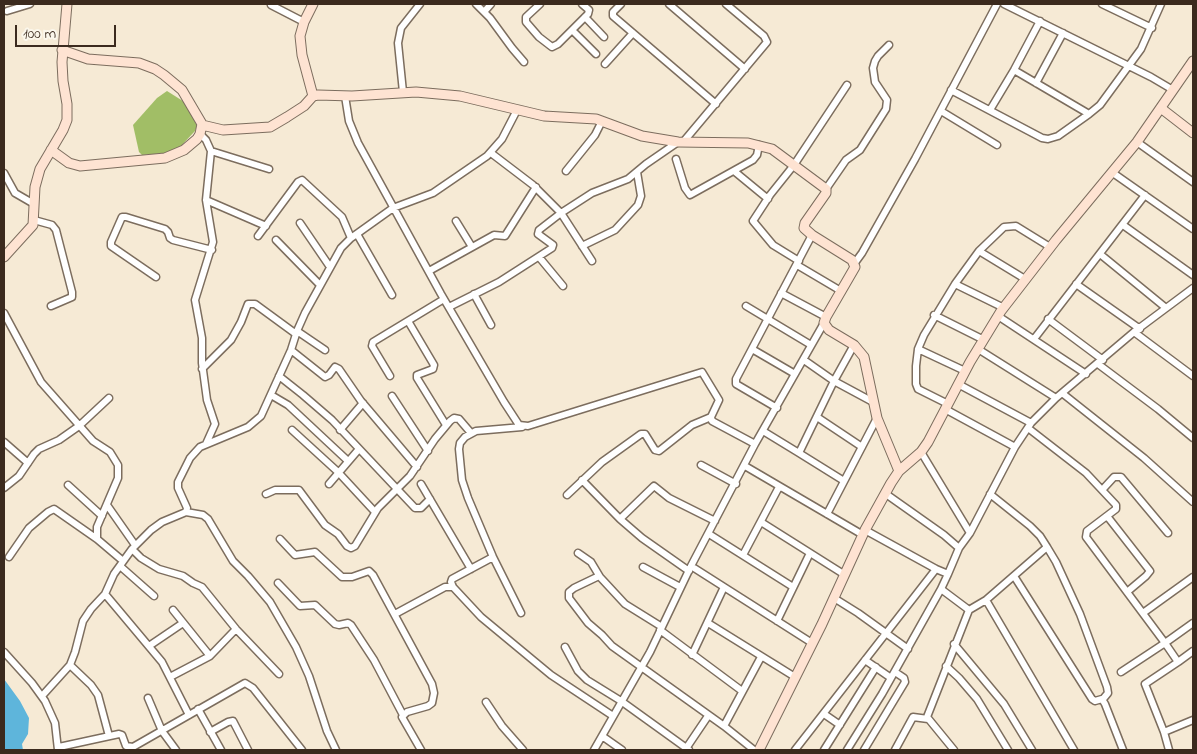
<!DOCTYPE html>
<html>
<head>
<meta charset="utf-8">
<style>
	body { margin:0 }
	#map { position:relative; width:1197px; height:754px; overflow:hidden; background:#f6ead5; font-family:"Indie Flower",sans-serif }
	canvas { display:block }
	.frame { position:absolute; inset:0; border:5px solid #3b2a1e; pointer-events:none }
	.scale { position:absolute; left:15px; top:25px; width:101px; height:22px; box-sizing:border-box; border:2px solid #3b2a1e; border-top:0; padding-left:6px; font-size:15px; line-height:18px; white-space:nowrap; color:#3b2a1e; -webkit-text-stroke:4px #fbf7ec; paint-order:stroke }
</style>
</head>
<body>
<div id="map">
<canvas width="1197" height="754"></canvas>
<div class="frame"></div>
<div class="scale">100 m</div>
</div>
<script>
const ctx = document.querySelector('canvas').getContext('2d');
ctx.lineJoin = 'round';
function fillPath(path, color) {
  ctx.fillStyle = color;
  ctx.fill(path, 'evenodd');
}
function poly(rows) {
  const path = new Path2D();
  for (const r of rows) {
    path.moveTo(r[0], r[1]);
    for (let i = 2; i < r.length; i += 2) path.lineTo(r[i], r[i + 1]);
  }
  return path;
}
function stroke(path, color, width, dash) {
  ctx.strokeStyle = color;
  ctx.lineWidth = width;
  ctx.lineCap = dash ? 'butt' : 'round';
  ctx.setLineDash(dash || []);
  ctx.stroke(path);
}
fillPath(poly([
	[167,91,186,103,197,126,195,131,180,147,168,153,142,155,139,152,133,125,157,98]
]), '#a1be66');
fillPath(poly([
	[4,679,20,701,29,718,28,734,22,744,23,750,4,750]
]), '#5eb5db');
const street = poly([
	[476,4,490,18,512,48,524,62],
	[540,4,526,17,526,22,539,37,552,47,558,44,588,14,589,10,582,4],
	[621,4,613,12,613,16,716,104],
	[669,4,745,69],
	[1004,4,1151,77,1173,90],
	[1102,4,1152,28],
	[271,5,304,22],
	[7,11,30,4],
	[484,12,491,4],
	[585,17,604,37],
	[572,30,596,54],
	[605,64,633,33],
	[1014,70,1089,114],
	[1036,83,1063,33],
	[951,90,1042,138,1048,139,1058,136,1089,114,1100,105,1141,49,1161,4],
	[403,92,398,43,401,28,420,4],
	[345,96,349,121,358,143,441,294,504,402,519,425,528,426,702,372,719,400,711,417,712,421,755,444],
	[990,110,1014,70,1040,21],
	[941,111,997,145],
	[200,134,206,140,211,151,206,200,213,242,195,300,202,338,202,363,207,400,215,424,206,444],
	[684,141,767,42,764,36,726,4],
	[1137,142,1193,182],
	[211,151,269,169],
	[491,153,533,185,561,213,592,261],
	[676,159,685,188,690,195,753,160,757,155,759,145],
	[566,171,595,135,602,121],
	[734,171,768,199],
	[4,173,15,193,34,204],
	[1113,173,1193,229],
	[826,189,846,160,860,150,886,109,887,100,875,82,873,68,875,61,878,56,889,45],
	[206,200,266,226],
	[34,220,52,225,56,230,72,292,72,297,51,306],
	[456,221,472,247],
	[300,223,330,267],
	[1123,225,1193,275],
	[357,234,392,295],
	[258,236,298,182,302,180,342,217,351,238],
	[276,240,320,285],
	[582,246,615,230,638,205,641,196,637,172],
	[979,251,1025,279],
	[1100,254,1166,308],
	[539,257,563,286],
	[799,261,773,245,753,221,770,195,794,165,847,85],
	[854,264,862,253,915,159,997,4],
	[797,265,841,291],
	[429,271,494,235,505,236,536,187],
	[156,277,111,246,111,242,122,217,126,217,165,229,168,232,170,238,173,240,212,250],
	[955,284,1004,308],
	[1076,284,1140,329],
	[781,293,826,317],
	[474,294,491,325],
	[746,306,811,345],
	[449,307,499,282,552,248,553,245,538,234,539,230,561,213,592,193,628,179,646,164,678,142],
	[4,313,41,382,93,441,110,452,118,465,118,478,97,527,97,539],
	[934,315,984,340],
	[998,316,1086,374],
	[1048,319,1103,360],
	[408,321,434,365,433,369,417,375,417,378,446,425],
	[297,331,325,350],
	[1134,332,1193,376],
	[1034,339,1145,195],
	[752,349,795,374],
	[918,349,965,371],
	[978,349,1056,398],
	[291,350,325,377,329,375,335,367,339,369,361,401,417,467],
	[804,360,834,381,873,402],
	[1098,364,1158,409,1193,438],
	[202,369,231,340,241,322,248,304,255,304,296,334],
	[279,376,303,395,332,420,415,508,421,508,430,499],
	[390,376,372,346,373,342,444,299],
	[958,384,1031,423],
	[1062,393,1144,458,1193,502],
	[271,395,288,405,348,461],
	[392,396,428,451],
	[948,404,918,389,916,384,916,366,918,349,924,335,955,284,979,251,1004,227,1016,226,1050,247],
	[777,408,736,384,736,379,812,235],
	[945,409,1015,447],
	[817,417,862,447],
	[1028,428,1086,473,1116,505,1116,509,1087,531,1086,537,1165,643,1121,672],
	[292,430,338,472,375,512],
	[340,430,363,403],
	[763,431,799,453,834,381,854,345],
	[4,442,28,463],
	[921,452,970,533],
	[799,453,844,481],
	[701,465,736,484],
	[745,466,863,535],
	[582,480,620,519,642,538,689,571],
	[329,484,359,449],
	[421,484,471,569],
	[68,485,102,516],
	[4,488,19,476,34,454,39,449,59,440,79,426,109,398],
	[1103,489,1114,477,1121,477,1168,533],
	[266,494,275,490,299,490,325,525,338,534,347,546,351,548,355,546,378,508,410,476,435,439,450,421,454,418,459,419,471,433],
	[886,494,944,535,959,548],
	[567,495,602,462,641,434,645,434,655,450,659,451,692,425,711,417],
	[107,505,135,545],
	[186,512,203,515,208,519,233,561,248,576,270,602,296,647,309,676,327,731,336,750],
	[827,514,877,418],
	[1107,516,1150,571,1146,576,1127,592],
	[620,519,654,486,669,498,715,521],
	[761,522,845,575],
	[865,530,936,569,948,574,959,548,970,533,1015,447,1031,423,1056,398,1134,332,1193,288],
	[709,534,793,587],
	[280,539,295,555,315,552,342,577,352,577,369,571,373,575,432,684,434,693,432,703,428,706,407,712,402,717,421,750],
	[1047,547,1056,562,1080,614,1107,687,1108,693,1103,699],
	[132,549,141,558,159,569,183,576,193,583,202,587,236,629,279,674],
	[578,553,591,562,600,577,625,604,662,627],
	[743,555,779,487],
	[9,557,29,528,48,512,54,509,97,539,123,561],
	[120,566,154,596],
	[691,566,812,643],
	[643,567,680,587],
	[948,574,941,589,969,610],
	[599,576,574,588,569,592,569,598,588,623,602,635,612,646,724,726,754,750],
	[1014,576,1092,699,1095,701,1102,699,1105,704,1123,750],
	[278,583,300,606,315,605,335,624,339,625,348,623,351,625,374,660,403,715],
	[453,587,451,582,452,579,493,557],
	[105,594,162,662,189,715],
	[834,598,858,613,908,649],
	[986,600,1074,750],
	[173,610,210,656],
	[521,613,493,557,468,498,462,480,459,449,460,443,465,437,476,431,522,427],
	[1143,613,1193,577],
	[395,614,445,587,453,587,481,617,551,675,613,716],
	[777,621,810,553],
	[708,623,795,677],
	[1193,623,1165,643,1178,662,1193,651],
	[660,630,742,691],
	[954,644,1004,704,1032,750],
	[149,646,183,623],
	[565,647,578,671,587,680,621,701,689,750],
	[4,652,32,683,45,701,55,723,58,750],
	[692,655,724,587],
	[865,660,891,678],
	[70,665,91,685,98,695,109,736],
	[946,666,959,678,977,699,1008,750],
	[170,677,210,656,236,629],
	[42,696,70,665,75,652,83,621,91,609,105,594,114,574,132,549,151,530,162,522,186,512,187,508,178,488,178,482,190,458,200,447,248,427,261,416,291,350,297,331,305,313,341,248,351,238,393,208,433,193,487,156,502,139,517,110],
	[148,698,162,731,176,750],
	[486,702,502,726,523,750],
	[198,709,221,750],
	[824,714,840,725],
	[724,726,761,657],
	[210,732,228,722,233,721,248,750],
	[1164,732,1193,720],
	[602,736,622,750],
	[59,747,119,734,122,735,126,746,133,747,245,683,253,688,302,750],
	[594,750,650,652,691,566,755,444,824,323],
	[685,750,708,716],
	[795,750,936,569],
	[824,750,876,667],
	[847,750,882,694,941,589],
	[864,750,905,682,904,678,895,672],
	[895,750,913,717,928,719],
	[954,750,927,717,969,610,986,600,1047,547,1040,536,1030,526,990,494],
	[1169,750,1164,732,1145,684,1178,662]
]);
const secondary = poly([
	[313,4,304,22,300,36,302,55,313,96],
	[1162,109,1193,133],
	[202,125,223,130,270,127,287,117,304,106,313,96,318,95,352,96,416,92,460,96,544,116,596,119,642,136,678,142,748,143,772,149,826,189,826,193,805,223,804,228,812,235,852,260,855,267,826,317,824,323,829,330,854,345,864,357,877,418,899,471],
	[51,150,69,163,80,166,165,158,184,150,197,139,200,134,202,124,182,90,164,75,155,69,139,63,88,59,62,50],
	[4,257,33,225,35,187,40,169,63,130,67,120,67,104,63,81,62,62,67,4],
	[759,750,822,624,865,530,891,483,899,471,921,452,928,442,970,362,1001,311,1056,240,1137,142,1193,61]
]);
stroke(street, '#7c6d5e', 9);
stroke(secondary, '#7c6d5e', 11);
stroke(street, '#fff', 6);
stroke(secondary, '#fee3d2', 9);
</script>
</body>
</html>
